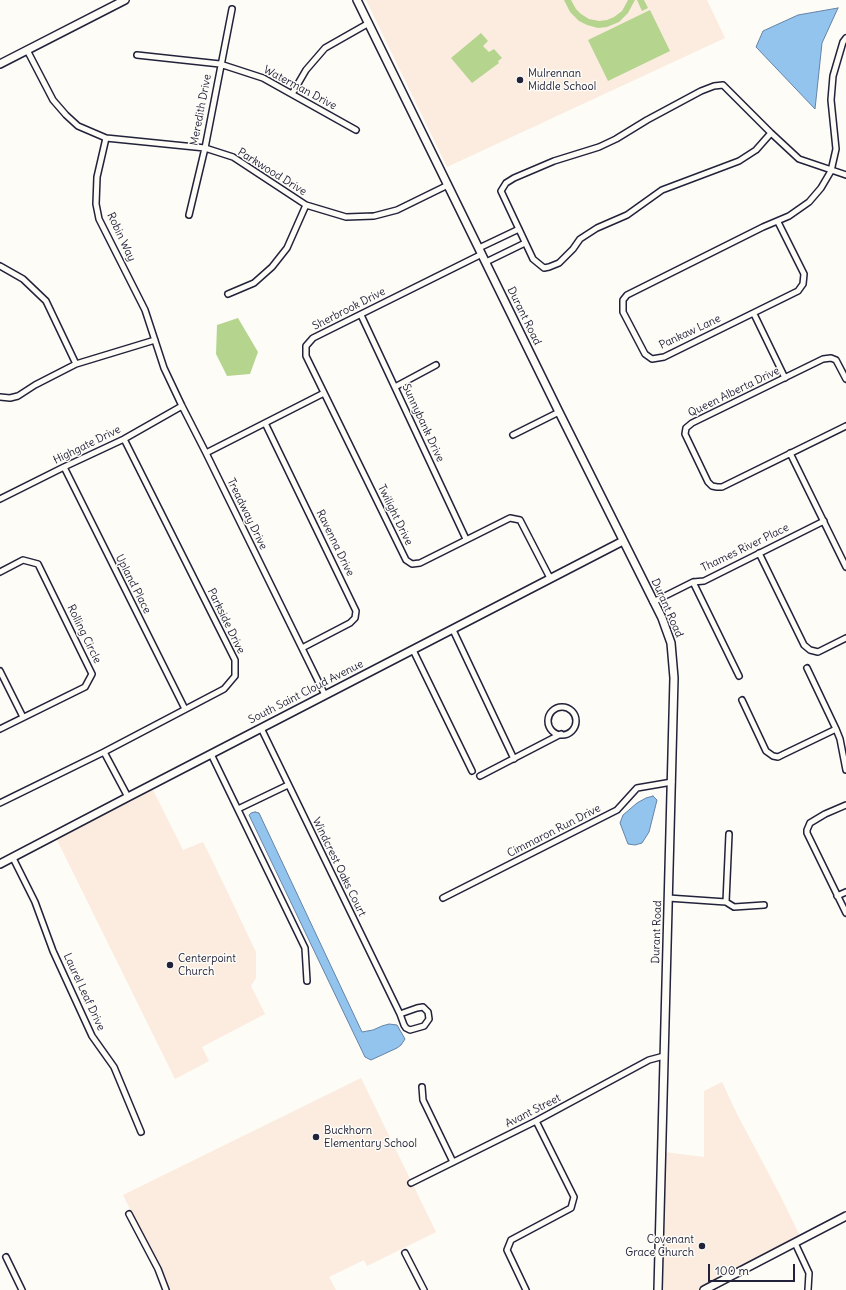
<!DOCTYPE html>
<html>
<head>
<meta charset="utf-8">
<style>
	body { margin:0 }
	#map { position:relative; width:846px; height:1290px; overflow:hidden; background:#fdfcf7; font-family:Delius,sans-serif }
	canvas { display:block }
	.scale { position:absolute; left:708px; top:1264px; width:87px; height:18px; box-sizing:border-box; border:2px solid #22223b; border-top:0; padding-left:5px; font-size:12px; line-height:14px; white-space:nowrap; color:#22223b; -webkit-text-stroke:3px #fdfcf7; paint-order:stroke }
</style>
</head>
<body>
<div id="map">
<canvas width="846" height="1290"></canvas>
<div class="scale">100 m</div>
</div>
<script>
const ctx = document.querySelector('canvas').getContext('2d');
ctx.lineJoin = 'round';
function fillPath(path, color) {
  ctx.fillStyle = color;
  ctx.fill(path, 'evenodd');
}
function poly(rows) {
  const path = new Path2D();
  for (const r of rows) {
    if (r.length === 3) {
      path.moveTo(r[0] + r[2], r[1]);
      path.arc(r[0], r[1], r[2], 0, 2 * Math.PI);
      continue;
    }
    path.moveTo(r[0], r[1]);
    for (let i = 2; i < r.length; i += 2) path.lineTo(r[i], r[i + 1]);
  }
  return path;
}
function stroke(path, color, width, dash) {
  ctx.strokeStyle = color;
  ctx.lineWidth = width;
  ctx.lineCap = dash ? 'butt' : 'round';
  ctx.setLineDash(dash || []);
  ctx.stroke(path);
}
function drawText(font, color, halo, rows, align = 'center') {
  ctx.font = font + ' Delius,sans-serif';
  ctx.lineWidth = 3;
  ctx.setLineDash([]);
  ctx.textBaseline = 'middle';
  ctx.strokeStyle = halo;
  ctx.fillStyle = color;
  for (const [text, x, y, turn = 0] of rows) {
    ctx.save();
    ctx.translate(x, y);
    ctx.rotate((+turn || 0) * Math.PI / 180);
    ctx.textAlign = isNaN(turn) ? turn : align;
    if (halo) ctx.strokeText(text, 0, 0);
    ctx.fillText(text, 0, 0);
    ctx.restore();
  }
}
fillPath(poly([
	[366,0,707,0,725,38,447,167],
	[152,788,183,850,203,842,215,866,256,952,256,978,251,986,265,1014,202,1047,209,1061,175,1079,56,838],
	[361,1078,436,1232,367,1266,364,1260,329,1277,336,1290,170,1290,123,1195],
	[722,1082,737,1114,779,1193,800,1236,698,1290,661,1290,665,1152,704,1157,704,1091]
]), '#fbecdf');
fillPath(poly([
	[564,0,571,0,576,9,581,14,589,19,599,21,607,20,614,17,622,11,628,0,635,0,628,13,619,22,607,27,598,28,587,25,579,21,570,12],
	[637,0,644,0,648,8,642,11],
	[650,10,670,51,608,81,588,40],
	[481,33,488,41,483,46,489,52,494,49,502,58,498,61,499,63,472,83,451,58],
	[238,318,258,352,250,374,227,376,216,354,217,325]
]), '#b5d58e');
const water = poly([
	[838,8,822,43,815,109,756,47,763,31,798,15,838,8],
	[653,796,657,800,649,832,642,843,635,845,628,844,620,823,623,815,637,803,646,798,653,796],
	[255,812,259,813,362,1032,373,1030,382,1026,389,1024,397,1025,405,1039,401,1045,397,1048,371,1060,365,1057,249,815,251,813,255,812]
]);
fillPath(water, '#92c4ee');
stroke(water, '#6583a6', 1);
const street = poly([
	[27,50,53,100,66,115,78,126,106,138,205,148,233,157,306,205,346,217,374,216,397,210,448,185],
	[137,55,220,64,263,78,356,130],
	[292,94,306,70,325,48,369,23],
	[771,133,756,150,739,161,662,190,627,215,597,228,580,239,573,249,559,263,549,267,544,268,533,259,501,191,506,183,514,178,554,161,599,147,616,139,647,120,701,91,714,86,723,85,771,133,799,159,846,175],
	[106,138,97,177,96,204,99,219,145,310,164,368,182,406,206,453,325,695],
	[189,215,205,148,232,9],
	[778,222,804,274,803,284,798,291,664,357,652,359,645,354,623,312,623,300,627,295,763,227,789,216,809,202,821,188,831,171,836,149,831,100,833,76,843,42,846,38],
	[479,248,519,229],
	[482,254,313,338,306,346,306,356,406,560,412,564,420,563,510,518,520,520,550,578],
	[486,262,525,243],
	[0,266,23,279,46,301,76,364],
	[228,294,254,283,272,267,287,248,306,205],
	[754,314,785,378],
	[361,315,466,539],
	[846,379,836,360,831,358,823,359,692,423,686,428,685,434,708,482,712,486,717,487,722,487,846,426],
	[395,387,436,365],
	[0,397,10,398,18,396,35,385,76,364,155,340],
	[265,423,356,611,355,618,350,623,302,648],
	[513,435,559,412],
	[206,453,324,393],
	[790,453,846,567],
	[64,467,185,709],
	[0,499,64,467,124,439,182,406],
	[759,553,804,645,810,650,818,652,846,638],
	[0,572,23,560,38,564,92,674,85,687,0,729],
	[693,582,739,676],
	[653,602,693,582,704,581,824,521],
	[453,630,514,759],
	[413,650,472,771],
	[807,668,836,729,840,739,846,770],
	[0,671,23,717],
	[742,700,766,751,773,756,778,757,784,754,836,729],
	[562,721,14],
	[261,728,400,1014,417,1008,423,1007,428,1012,429,1019,424,1026,410,1030,406,1028,404,1025,400,1014],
	[104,752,128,797],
	[211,754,305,948,307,981],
	[480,776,561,734],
	[0,803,104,752,224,689,235,676,235,660,124,439],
	[846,805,825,814,810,823,807,830,807,833,846,913],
	[238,809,288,785],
	[13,858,35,902,53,951,92,1036,114,1067,141,1132],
	[837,896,846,892],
	[443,898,617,810,637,788,672,782],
	[668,898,726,902,734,907,764,905],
	[726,902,729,834],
	[422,1087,423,1100,453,1162],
	[411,1183,536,1121,649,1060,664,1056],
	[129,1214,158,1269,166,1290],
	[795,1243,809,1273,808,1290],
	[405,1253,424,1290],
	[6,1257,22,1290],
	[526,1290,507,1250,511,1240,571,1208,574,1197,536,1121]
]);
const secondary = poly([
	[357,0,559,412,662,618,671,643,674,678,658,1290],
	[0,64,125,0],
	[0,864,128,797,623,541],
	[704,1290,846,1216]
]);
stroke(street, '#22223b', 8);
stroke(secondary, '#22223b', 10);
stroke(street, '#fdfcf7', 5);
stroke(secondary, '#fdfcf7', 7);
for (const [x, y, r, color] of [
	[520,80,4,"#22223b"],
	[170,965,4,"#22223b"],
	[316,1137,4,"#22223b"],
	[702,1246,4,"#22223b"]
]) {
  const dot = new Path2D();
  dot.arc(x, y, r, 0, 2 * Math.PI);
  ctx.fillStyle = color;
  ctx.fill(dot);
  stroke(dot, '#fdfcf7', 1.5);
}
drawText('11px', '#22223b', '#fdfcf7', [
	["Mulrennan",528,74],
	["Middle School",528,87],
	["Centerpoint",178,959],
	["Church",178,972],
	["Buckhorn",324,1131],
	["Elementary School",324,1144],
	["Covenant",694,1240,"right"],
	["Grace Church",694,1253,"right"]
], 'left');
drawText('11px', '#22223b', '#fdfcf7', [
	["Waterman Drive",300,88,28],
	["Meredith Drive",201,110,-79],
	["Parkwood Drive",272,172,32],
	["Robin Way",121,237,65],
	["Sherbrook Drive",349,309,-27],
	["Durant Road",524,316,64],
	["Pankaw Lane",690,332,-25],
	["Queen Alberta Drive",734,392,-26],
	["Sunnybank Drive",423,423,65],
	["Highgate Drive",87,445,-26],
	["Treadway Drive",247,514,64],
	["Twilight Drive",395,515,64],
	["Ravenna Drive",335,543,64],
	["Thames River Place",745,548,-26],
	["Upland Place",133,584,63],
	["Durant Road",667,608,66],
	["Parkside Drive",226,621,64],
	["Rolling Circle",84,634,64],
	["South Saint Cloud Avenue",306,692,-27],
	["Cimmaron Run Drive",554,831,-27],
	["Windcrest Oaks Court",339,867,64],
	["Durant Road",657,932,-88],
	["Laurel Leaf Drive",84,992,65],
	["Avant Street",533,1111,-27]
]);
</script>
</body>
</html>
